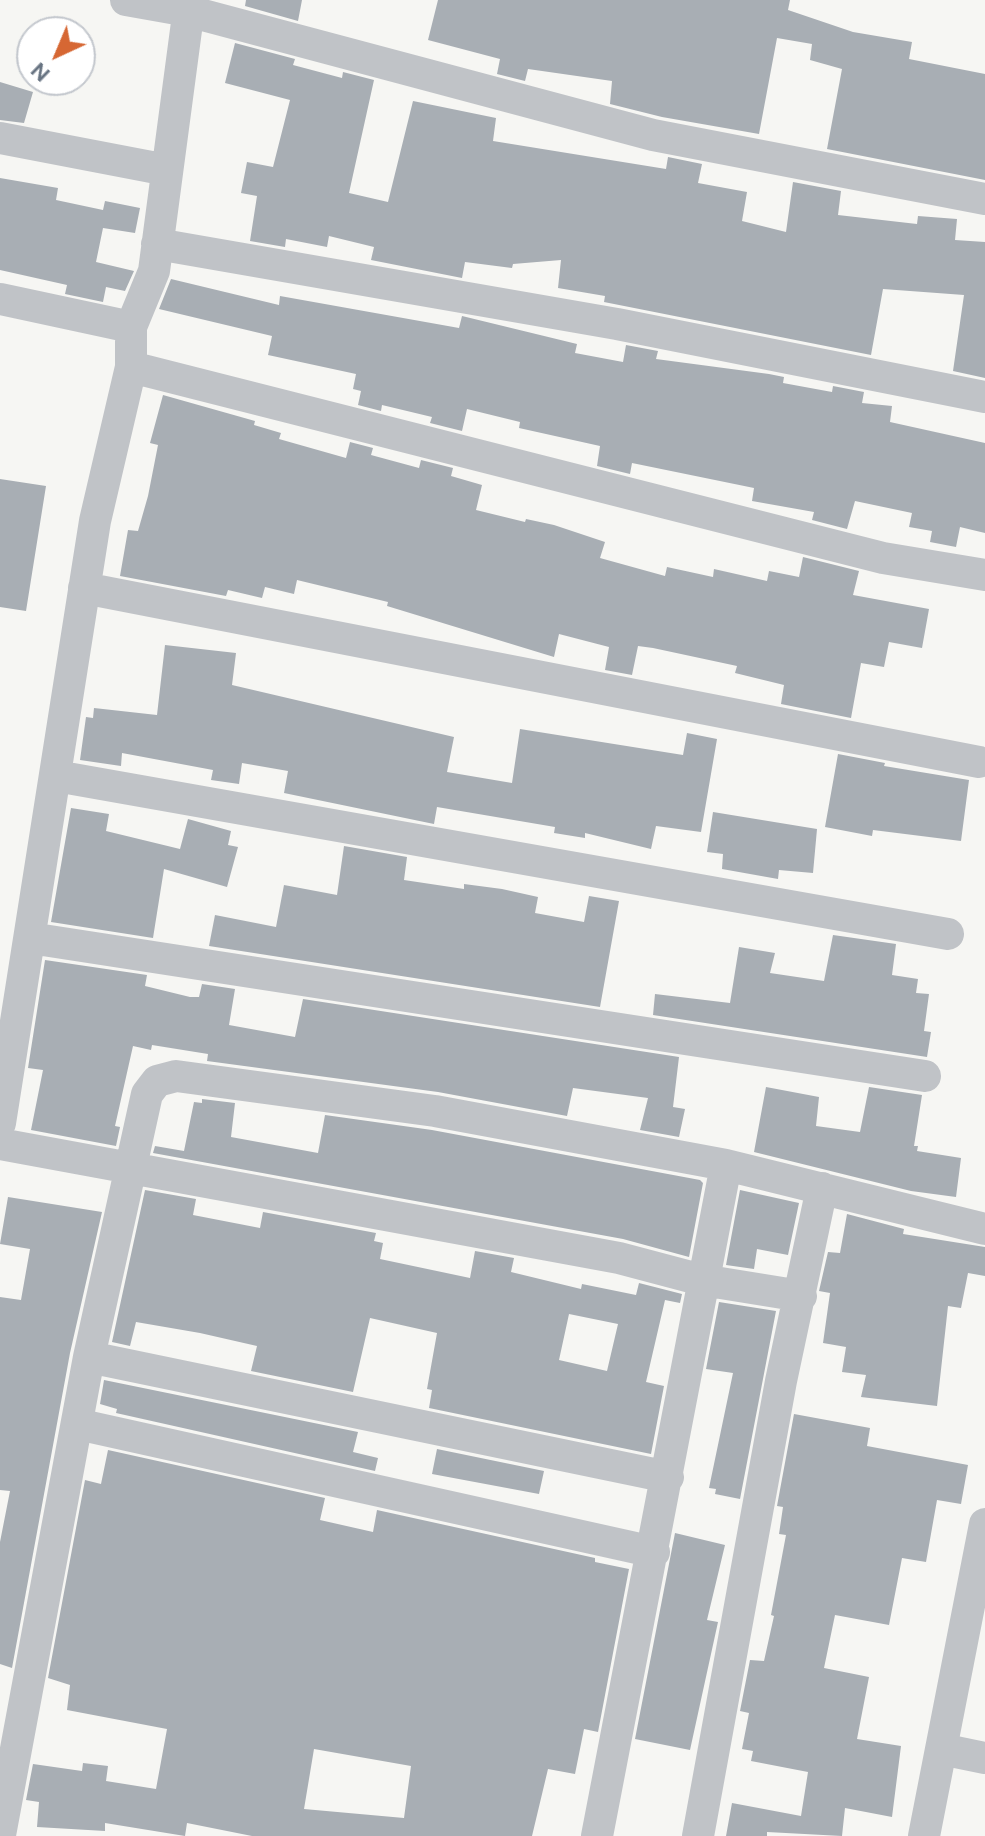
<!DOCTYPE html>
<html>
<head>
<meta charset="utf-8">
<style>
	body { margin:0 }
	#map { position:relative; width:985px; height:1836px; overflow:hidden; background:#f6f6f3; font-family:"DM Sans",sans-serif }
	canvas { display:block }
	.north { position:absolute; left:16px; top:16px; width:80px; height:80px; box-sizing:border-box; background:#fff; border:2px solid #c3c7cd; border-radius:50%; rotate:224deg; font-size:22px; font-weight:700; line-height:32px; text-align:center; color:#687482 }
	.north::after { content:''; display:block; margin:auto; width:28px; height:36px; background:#d66733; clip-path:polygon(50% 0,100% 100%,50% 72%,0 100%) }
</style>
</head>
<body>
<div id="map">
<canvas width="985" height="1836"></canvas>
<div class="north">N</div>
</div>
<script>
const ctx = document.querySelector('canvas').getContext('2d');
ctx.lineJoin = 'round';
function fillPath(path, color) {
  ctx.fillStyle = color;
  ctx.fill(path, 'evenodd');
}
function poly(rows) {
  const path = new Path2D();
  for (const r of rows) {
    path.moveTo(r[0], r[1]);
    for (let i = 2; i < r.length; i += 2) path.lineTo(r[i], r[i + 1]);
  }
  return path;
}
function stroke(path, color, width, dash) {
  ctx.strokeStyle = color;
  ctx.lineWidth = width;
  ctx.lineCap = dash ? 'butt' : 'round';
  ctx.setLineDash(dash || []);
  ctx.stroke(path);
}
fillPath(poly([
	[246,0,302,0,298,21,245,6],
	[438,0,790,0,788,10,853,32,912,42,909,59,985,74,985,180,827,149,842,69,810,60,812,44,777,38,759,134,662,117,610,104,612,81,528,69,525,81,497,74,500,59,428,40],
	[235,43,295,59,293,65,342,78,343,72,374,80,349,193,388,202,413,101,496,118,493,141,666,169,668,157,702,164,698,183,747,192,742,221,786,232,793,182,841,191,838,215,917,224,918,216,957,219,955,240,985,242,985,378,953,371,964,295,883,289,871,355,604,302,605,296,558,288,561,260,513,264,512,268,465,262,462,278,371,260,374,247,329,236,327,247,286,239,285,247,250,241,257,196,241,193,247,162,273,167,290,100,225,83],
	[0,82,33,92,24,123,0,120],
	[0,178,58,188,56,200,103,210,105,201,140,208,135,233,103,228,96,262,134,271,125,291,106,287,103,302,65,294,67,285,0,270],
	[171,279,279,305,280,296,459,328,462,316,577,344,575,353,623,362,626,345,658,351,656,359,769,374,784,377,783,383,832,392,833,386,864,392,862,403,892,406,890,422,985,443,985,533,960,527,956,547,930,542,932,531,909,527,912,513,855,501,847,529,812,520,814,512,752,501,754,488,632,463,630,474,597,466,600,446,519,428,520,422,467,409,462,431,430,423,432,417,382,405,381,411,358,405,361,391,353,389,356,374,268,355,272,336,159,309],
	[163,395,255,421,254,425,281,433,279,439,346,458,350,442,373,448,371,455,419,468,421,460,453,468,451,476,482,485,476,510,525,522,526,519,554,525,605,542,600,558,665,576,667,567,713,577,714,569,767,581,769,571,799,577,803,557,859,571,853,595,929,609,922,648,889,642,884,667,861,663,851,718,781,704,784,685,735,673,737,666,653,648,638,646,632,675,605,670,609,647,559,634,554,657,387,606,388,602,297,580,294,594,265,587,262,598,228,590,226,596,120,576,128,530,138,531,148,496,158,445,150,443],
	[0,479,46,486,26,611,0,607],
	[165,645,236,653,232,685,454,737,447,772,512,783,520,729,683,755,687,733,717,739,701,832,656,826,651,849,585,833,585,838,554,833,555,827,437,807,434,824,284,793,288,771,242,763,239,784,211,780,213,770,122,753,121,766,80,760,86,717,93,718,94,708,157,715],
	[838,754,885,763,884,766,969,780,961,841,873,830,872,836,825,827],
	[71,808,109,814,106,831,180,849,188,819,231,831,228,845,238,847,227,887,164,869,153,938,51,922],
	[713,812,817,829,813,873,779,870,778,879,722,869,723,854,707,852],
	[344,846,407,857,404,880,464,889,464,884,502,889,538,897,535,913,584,922,589,896,619,901,600,1007,209,946,215,915,276,927,284,885,337,895],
	[833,935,896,944,892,975,918,979,916,993,929,994,924,1031,931,1032,927,1057,653,1015,655,994,730,1003,739,947,775,953,770,973,824,981],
	[45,960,147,975,145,986,190,997,199,997,202,984,235,989,229,1025,295,1037,303,999,679,1057,673,1107,685,1109,679,1137,640,1130,648,1098,573,1088,567,1116,438,1092,207,1061,208,1054,152,1045,151,1050,133,1046,115,1126,120,1127,116,1146,31,1130,43,1070,28,1068],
	[766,1087,819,1097,816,1126,860,1132,869,1087,922,1095,914,1146,918,1146,917,1151,961,1158,956,1197,911,1191,754,1152],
	[202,1099,235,1103,231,1137,318,1153,325,1115,432,1130,700,1180,703,1183,689,1257,623,1239,153,1153,155,1146,184,1151,194,1102,202,1103],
	[145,1190,196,1199,193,1215,260,1228,263,1212,376,1233,374,1241,383,1243,380,1259,470,1278,475,1251,514,1258,511,1272,581,1289,582,1284,636,1295,639,1283,682,1294,680,1303,665,1300,646,1382,664,1386,651,1454,429,1408,432,1390,427,1389,437,1333,370,1318,353,1392,251,1371,257,1346,200,1333,136,1322,130,1346,112,1342],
	[569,1314,618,1324,607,1371,559,1360],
	[740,1190,799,1203,788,1255,757,1249,754,1269,726,1265],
	[8,1197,102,1212,70,1353,12,1668,0,1664,0,1542,10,1491,0,1490,0,1297,21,1300,30,1249,0,1244],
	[847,1214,904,1229,903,1234,985,1247,985,1276,968,1273,961,1308,948,1306,937,1406,861,1397,866,1375,842,1372,846,1347,823,1343,830,1293,819,1291,828,1252,840,1253],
	[719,1302,776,1311,740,1499,715,1494,716,1489,709,1488,733,1373,706,1369],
	[104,1380,358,1432,353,1452,378,1458,375,1471,116,1413,117,1409,100,1404],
	[794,1414,870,1428,867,1446,968,1465,961,1504,937,1500,926,1562,902,1558,889,1625,835,1615,824,1668,869,1677,857,1739,901,1746,892,1817,845,1808,842,1836,767,1832,767,1836,726,1836,732,1803,801,1816,808,1772,751,1761,753,1751,742,1749,749,1713,740,1711,750,1660,764,1661,774,1616,771,1615,786,1535,779,1534,783,1507,777,1506],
	[437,1449,544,1471,539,1494,432,1474],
	[108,1450,325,1498,320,1520,373,1532,377,1510,595,1558,595,1562,629,1569,598,1732,584,1729,575,1774,548,1769,532,1836,252,1836,187,1823,185,1836,105,1823,105,1831,37,1827,39,1802,26,1800,33,1764,82,1771,83,1763,108,1766,106,1781,156,1789,167,1729,67,1710,70,1685,48,1678,85,1480,101,1484],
	[314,1749,411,1766,404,1818,304,1809],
	[675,1533,725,1545,707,1620,718,1622,690,1750,635,1739]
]), '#a8aeb4');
stroke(poly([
	[126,0,188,11,653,135,985,199],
	[0,138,167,170],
	[157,244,617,324,985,397],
	[0,299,131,327],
	[131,367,883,558,985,575],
	[84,588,979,762],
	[56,776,948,934],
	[30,938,925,1076],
	[0,1123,95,521,131,367,131,327,154,271,190,0],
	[0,1144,619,1258,702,1280,801,1296],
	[89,1357,668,1477],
	[77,1424,654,1552],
	[941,1749,985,1758],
	[0,1835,89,1357,147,1094,157,1081,176,1076,435,1111,726,1165,985,1229],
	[597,1836,726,1165],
	[698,1836,781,1381,822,1188],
	[924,1836,985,1524]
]), '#c0c3c7', 32);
</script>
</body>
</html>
